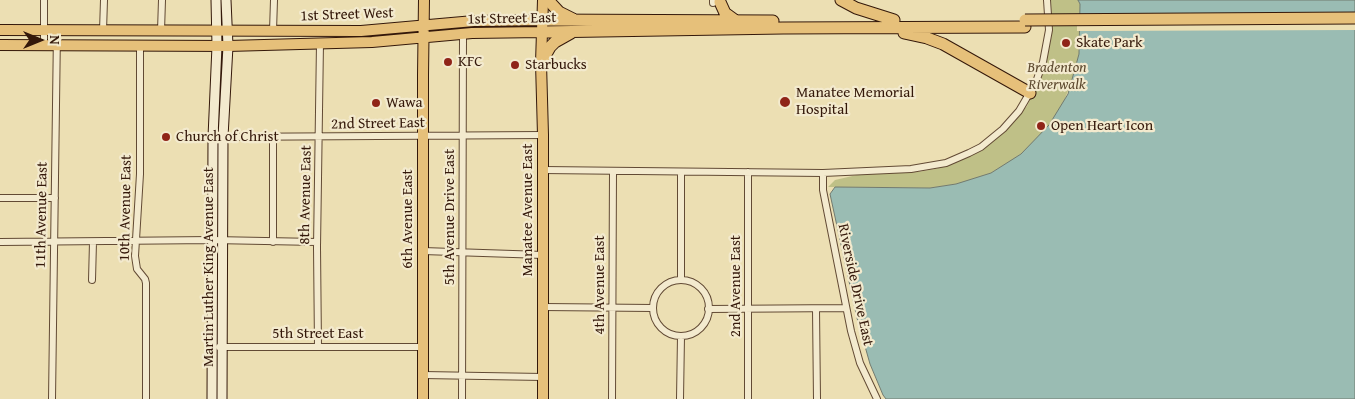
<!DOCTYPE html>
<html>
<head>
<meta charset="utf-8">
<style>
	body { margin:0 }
	#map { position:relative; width:1355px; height:399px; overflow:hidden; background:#ecdfb3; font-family:"Gentium Book Plus",serif }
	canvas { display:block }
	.north { position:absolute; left:15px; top:15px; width:50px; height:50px; -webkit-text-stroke:4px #f3eace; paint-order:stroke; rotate:90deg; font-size:14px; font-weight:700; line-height:20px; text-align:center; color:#34180a }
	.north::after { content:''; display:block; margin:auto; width:18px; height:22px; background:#34180a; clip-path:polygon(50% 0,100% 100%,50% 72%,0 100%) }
</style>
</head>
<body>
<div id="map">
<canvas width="1355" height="399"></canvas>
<div class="north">N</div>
</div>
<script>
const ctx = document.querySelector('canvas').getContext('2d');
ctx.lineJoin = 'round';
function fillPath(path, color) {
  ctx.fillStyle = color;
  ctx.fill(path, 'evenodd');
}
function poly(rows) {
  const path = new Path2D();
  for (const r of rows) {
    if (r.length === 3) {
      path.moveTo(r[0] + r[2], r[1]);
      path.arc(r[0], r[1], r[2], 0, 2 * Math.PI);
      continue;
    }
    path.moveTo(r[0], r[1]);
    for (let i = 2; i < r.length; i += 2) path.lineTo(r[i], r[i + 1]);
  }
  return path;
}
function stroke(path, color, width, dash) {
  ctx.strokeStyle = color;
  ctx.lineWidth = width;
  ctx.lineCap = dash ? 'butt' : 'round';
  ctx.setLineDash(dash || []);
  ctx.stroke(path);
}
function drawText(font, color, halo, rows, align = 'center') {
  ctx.font = font + ' "Gentium Book Plus",serif';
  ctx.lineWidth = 4.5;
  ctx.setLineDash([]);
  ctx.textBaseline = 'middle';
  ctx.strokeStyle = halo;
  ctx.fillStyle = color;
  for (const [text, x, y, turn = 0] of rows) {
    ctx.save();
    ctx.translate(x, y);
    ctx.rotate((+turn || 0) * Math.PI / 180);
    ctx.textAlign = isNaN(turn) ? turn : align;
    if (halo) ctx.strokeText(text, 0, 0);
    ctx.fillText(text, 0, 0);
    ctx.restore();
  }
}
fillPath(poly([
	[1051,0,1078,0,1080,4,1079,54,1074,75,1063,104,1049,125,1032,145,1013,160,991,173,963,183,930,188,828,187,835,180,861,174,918,172,935,169,949,165,974,153,995,139,1027,106,1038,84,1046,62,1052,34]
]), '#bfc087');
const water = poly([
	[1078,0,1355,0,1355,399,886,399,883,395,870,364,857,318,830,194,835,187,930,188,956,184,991,173,1021,154,1049,125,1068,94,1079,54,1080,4,1078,0]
]);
fillPath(water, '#9abcb3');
stroke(water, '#717a6f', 1);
fillPath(poly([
	[1355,14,1355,30,1077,31,1077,15]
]), '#ecdfb3');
const street = poly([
	[713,0,713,3],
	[103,31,104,0],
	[161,31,162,0],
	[273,31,274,0],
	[44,45,44,0],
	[140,46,140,174,135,256,137,269,145,279,146,283,146,399],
	[213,137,543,135],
	[273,137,273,242],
	[543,170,823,173,911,169,946,163,969,153,981,147,1003,129,1019,111,1036,82,1043,62,1049,30,1047,0],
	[681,172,681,280],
	[823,173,823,190,851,331,860,363,877,399],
	[0,198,55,198],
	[0,242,213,240,317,242],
	[423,251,543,255],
	[92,280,93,242],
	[681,308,28],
	[543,307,653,308],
	[708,309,846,308],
	[816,309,817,399],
	[219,347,423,347],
	[318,347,317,247,320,43],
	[423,375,543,377],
	[52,399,57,31],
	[462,399,463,34],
	[612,399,613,171],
	[680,399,681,336],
	[748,399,748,172]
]);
const secondary = poly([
	[212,399,213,137,217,46,216,0],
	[222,399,223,137,228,46,226,0]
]);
const primary = poly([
	[0,30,361,31,474,21,543,20],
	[0,45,228,46,372,42,472,33,542,32],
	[423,399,423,75,424,0],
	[543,399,543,135,541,63,543,0]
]);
const highway = poly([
	[548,0,559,12,573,19],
	[841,0,856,8,894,20],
	[720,2,725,13,736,21],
	[543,20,773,21],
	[542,32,783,28,1025,27],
	[904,33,927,38,943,44,1030,93],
	[541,63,550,47,555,42,571,33]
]);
stroke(street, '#624a34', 8);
stroke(secondary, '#34180a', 11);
stroke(primary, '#34180a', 12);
stroke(highway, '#34180a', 13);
stroke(street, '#f3eace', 6);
stroke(secondary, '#f3eace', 9);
stroke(primary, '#e6c07a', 10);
stroke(highway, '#e6c07a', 11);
const highwayBridge = poly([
	[1025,20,1355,18]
]);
stroke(highwayBridge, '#34180a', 13, []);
stroke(highwayBridge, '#e6c07a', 11);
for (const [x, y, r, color] of [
	[1066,43,5,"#8f2418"],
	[448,62,5,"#8f2418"],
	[515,65,5,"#8f2418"],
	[785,102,6,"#8f2418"],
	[376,103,5,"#8f2418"],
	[1041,126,5,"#8f2418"],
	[166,137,5,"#8f2418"]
]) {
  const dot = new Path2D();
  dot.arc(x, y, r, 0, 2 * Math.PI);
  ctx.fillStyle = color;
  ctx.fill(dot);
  stroke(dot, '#f3eace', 2);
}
drawText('15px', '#34180a', '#f3eace', [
	["1st Street West",347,15,-2],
	["1st Street East",512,19,-1],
	["2nd Street East",378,124,-1],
	["8th Avenue East",306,195,-89],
	["10th Avenue East",126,208,-89],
	["Manatee Avenue East",528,210,-90],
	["11th Avenue East",42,215,-89],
	["5th Avenue Drive East",450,217,-90],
	["6th Avenue East",408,219,-90],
	["Martin Luther King Avenue East",209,267,-90],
	["4th Avenue East",600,285,-90],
	["Riverside Drive East",855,285,78],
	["2nd Avenue East",736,286,-90],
	["5th Street East",318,334]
]);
drawText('15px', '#34180a', '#f3eace', [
	["Skate Park",1076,43],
	["KFC",458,62],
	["Starbucks",525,65],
	["Manatee Memorial",796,93],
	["Hospital",796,110],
	["Wawa",386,103],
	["Open Heart Icon",1051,126],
	["Church of Christ",176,137]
], 'left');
drawText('italic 15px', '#5e4a30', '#f3eace', [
	["Bradenton",1057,68],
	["Riverwalk",1057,85]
]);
</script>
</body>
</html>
